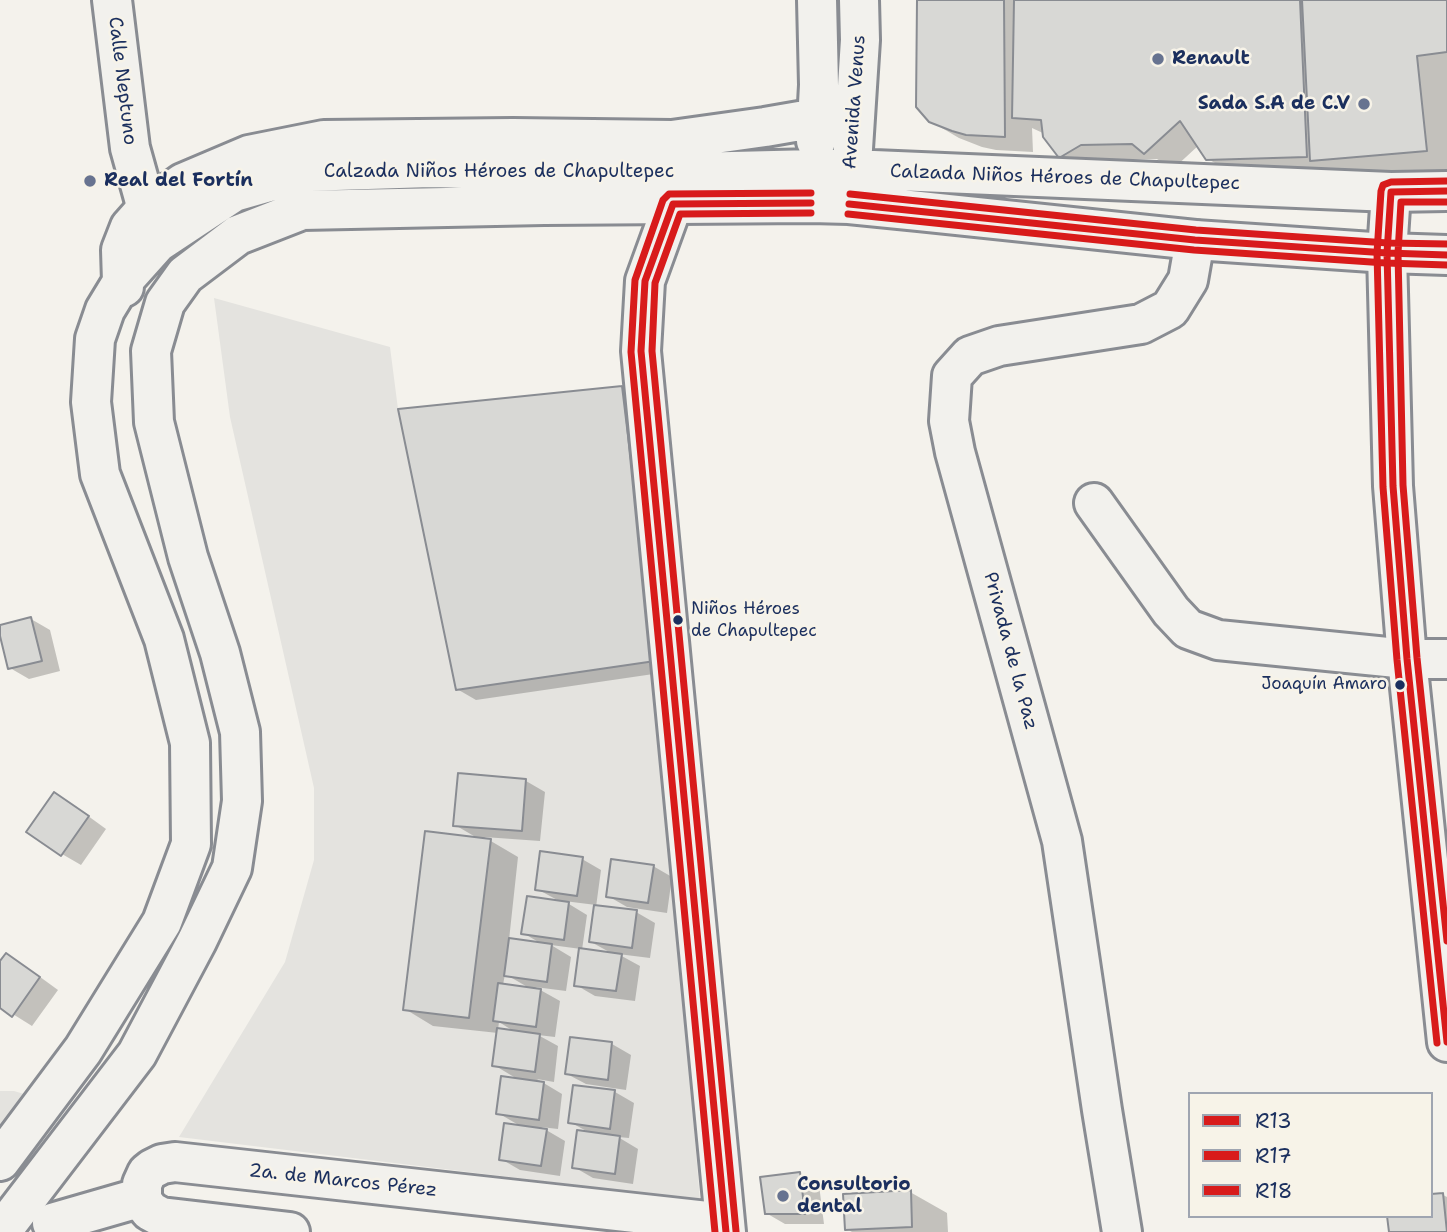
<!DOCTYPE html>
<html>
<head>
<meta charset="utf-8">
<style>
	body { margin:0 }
	#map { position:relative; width:1447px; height:1232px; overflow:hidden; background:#f4f2ec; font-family:"Shantell Sans",sans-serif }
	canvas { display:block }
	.legend { position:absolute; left:1188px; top:1092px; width:245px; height:126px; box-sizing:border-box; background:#f7f3e8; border:2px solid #9fa5b1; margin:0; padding:9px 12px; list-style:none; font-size:21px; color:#1b2f5e }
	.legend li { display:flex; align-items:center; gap:14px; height:35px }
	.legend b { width:35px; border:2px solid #9fa5b1 }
</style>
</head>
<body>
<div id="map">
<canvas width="1447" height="1232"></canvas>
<ul class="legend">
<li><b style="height:9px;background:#d81b1b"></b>R13</li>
<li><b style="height:9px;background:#d81b1b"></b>R17</li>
<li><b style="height:9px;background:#d81b1b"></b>R18</li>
</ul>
</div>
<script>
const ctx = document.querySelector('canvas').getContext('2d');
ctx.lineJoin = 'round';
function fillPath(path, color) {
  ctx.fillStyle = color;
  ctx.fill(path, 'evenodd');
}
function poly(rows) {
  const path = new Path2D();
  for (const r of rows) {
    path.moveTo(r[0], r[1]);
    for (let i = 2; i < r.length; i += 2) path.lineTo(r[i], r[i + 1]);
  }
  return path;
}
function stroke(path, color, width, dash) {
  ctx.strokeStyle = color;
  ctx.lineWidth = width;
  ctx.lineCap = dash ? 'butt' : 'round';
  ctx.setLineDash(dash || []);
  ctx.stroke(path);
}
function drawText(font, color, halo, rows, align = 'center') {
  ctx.font = font + ' "Shantell Sans",sans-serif';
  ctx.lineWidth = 5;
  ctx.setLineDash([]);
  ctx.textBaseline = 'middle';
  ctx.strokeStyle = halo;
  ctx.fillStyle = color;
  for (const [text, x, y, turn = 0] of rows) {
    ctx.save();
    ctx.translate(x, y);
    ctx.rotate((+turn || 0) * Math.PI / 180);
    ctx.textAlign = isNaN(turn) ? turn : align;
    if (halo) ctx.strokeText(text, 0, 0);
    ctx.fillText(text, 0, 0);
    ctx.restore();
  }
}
fillPath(poly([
	[214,298,390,347,398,409,456,690,655,661,700,1200,179,1137,285,962,314,860,314,788,230,417],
	[0,1091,14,1091,24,1094,0,1126]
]), '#e4e3df');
fillPath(poly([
	[919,0,1447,0,1447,173,1236,175,1208,159,1199,145,1173,169,1157,159,1110,160,1089,173,1060,157,1045,134,1032,128,1033,152,996,150,982,147,959,138,930,121],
	[622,387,641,398,674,671,476,700,457,689],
	[31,619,50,630,60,671,29,679,10,668,0,627],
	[526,781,545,792,540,841,484,837,518,857,509,940,542,944,523,933,561,902,537,889,582,859,601,870,596,907,636,912,655,923,650,958,618,954,640,966,635,1001,595,996,576,985,581,949,551,945,571,957,566,991,535,987,560,1001,555,1037,538,1035,558,1046,554,1082,537,1079,562,1094,558,1129,541,1127,565,1141,560,1176,520,1170,501,1159,522,1127,498,1113,519,1080,494,1065,498,1033,433,1026,405,1009,479,839,455,825],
	[564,901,596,905,591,942,613,954,582,950,587,915],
	[505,974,531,989,503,985],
	[499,1022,515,1032,498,1030],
	[73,805,106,829,81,865,62,854],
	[653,866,672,877,667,913,627,907,608,896],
	[6,955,25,966,58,990,32,1026,0,1006,0,964],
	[572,1039,612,1044,631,1055,626,1090,586,1084,567,1074],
	[574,1087,615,1092,634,1103,629,1138,618,1137,638,1149,633,1184,593,1178,574,1167,590,1133,570,1122],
	[800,1174,819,1185,824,1224,785,1224,766,1213],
	[910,1192,947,1213,948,1232,852,1232,847,1229],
	[1443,1195,1447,1197,1447,1232,1391,1232,1431,1216]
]), '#0003');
const building = poly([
	[917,0,1004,0,1005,137,966,135,952,131,929,122,916,107,917,0],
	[1014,0,1300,0,1307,157,1206,160,1180,121,1144,154,1132,144,1081,145,1059,158,1043,137,1041,120,1012,118,1014,0],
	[1302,0,1447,0,1447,52,1417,56,1427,151,1310,161,1302,0],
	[622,386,655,661,456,690,398,409,622,386],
	[31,617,42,661,8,669,0,636,0,625,31,617],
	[458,773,526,779,522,831,453,826,458,773],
	[54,792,89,816,61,856,26,832,54,792],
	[425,831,491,839,469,1018,403,1010,425,831],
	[540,851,583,857,577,896,535,890,540,851],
	[611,859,654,865,648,903,606,897,611,859],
	[527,896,569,902,564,940,521,934,527,896],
	[594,905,637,910,632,948,589,942,594,905],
	[509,938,552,944,547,982,504,976,509,938],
	[579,948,622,954,616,991,574,986,579,948],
	[6,953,40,977,12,1017,0,1008,0,961,6,953],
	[498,983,541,989,536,1027,493,1021,498,983],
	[497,1028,540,1034,535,1072,492,1066,497,1028],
	[570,1037,612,1042,608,1080,565,1074,570,1037],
	[501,1076,544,1082,539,1120,496,1114,501,1076],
	[573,1085,615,1090,610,1129,568,1123,573,1085],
	[504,1123,547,1129,541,1166,499,1160,504,1123],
	[577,1130,620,1136,615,1174,572,1168,577,1130],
	[800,1172,805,1214,765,1214,760,1177,800,1172],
	[911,1190,912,1227,845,1230,843,1194,911,1190],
	[1443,1193,1447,1232,1389,1232,1387,1216,1431,1216,1431,1194,1443,1193]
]);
fillPath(building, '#d8d8d5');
stroke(building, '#898c92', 2);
const minor = poly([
	[112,0,130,148,155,238],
	[687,176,673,204,645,281,641,351,726,1232],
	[1391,192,1387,253,1393,486,1407,659,1447,1042],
	[1094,503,1171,611,1188,629,1218,640,1407,659,1447,659],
	[52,1223,142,1197],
	[290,1232,161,1217,150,1211,144,1203,142,1197,142,1184,147,1173,152,1169,162,1164,175,1162,725,1223],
	[1122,1232,1102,1110,1062,841,955,452,949,421,952,376,970,356,999,346,1141,324,1170,309,1188,280,1195,240]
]);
const major = poly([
	[816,141,819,85,817,0],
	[850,195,860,40,859,0],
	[124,287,122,282,121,250,130,227,146,209,183,183,249,155,324,140,513,138,672,140,765,127,817,118,855,105],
	[0,1161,83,1050,162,922,191,844,190,743,164,639,100,474,91,402,95,339,105,310,122,282,157,243,234,192,304,172,430,168,651,173,815,169,850,169,1391,192,1447,191],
	[1,1232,137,1054,197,941,232,868,242,801,240,732,220,653,188,557,154,422,151,351,165,303,185,275,238,235,302,210,544,205,811,203,849,204,919,211,1195,240,1387,253,1447,255]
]);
stroke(minor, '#898c92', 44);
stroke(major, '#898c92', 44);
stroke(minor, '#f2f1ed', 38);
stroke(major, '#f2f1ed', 38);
stroke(poly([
	[1447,191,1391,192,1387,253,1393,486,1407,659,1447,1042],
	[849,204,1195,240,1387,253,1447,255],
	[726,1232,641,351,645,281,673,204,811,203]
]), '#d81b1b', 7);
stroke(poly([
	[848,214,1194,250,1386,263,1447,265],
	[1437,1043,1397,660,1383,487,1377,253,1381,191,1383,185,1391,182,1447,181],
	[736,1231,652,351,655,283,680,214,811,213]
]), '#d81b1b', 7);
stroke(poly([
	[850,194,1196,230,1388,243,1447,244],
	[1447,202,1401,202,1398,253,1403,485,1417,658,1447,941],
	[715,1232,631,352,635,280,663,200,669,194,811,193]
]), '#d81b1b', 7);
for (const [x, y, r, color] of [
	[1158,59,7,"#677390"],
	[1364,104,7,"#677390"],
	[90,181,7,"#677390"],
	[678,620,6,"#1b2f5e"],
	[1400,685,6,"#1b2f5e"],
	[783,1196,7,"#677390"]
]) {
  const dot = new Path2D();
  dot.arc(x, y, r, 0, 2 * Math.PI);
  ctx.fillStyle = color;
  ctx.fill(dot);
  stroke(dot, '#f7f3e8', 2.5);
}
drawText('17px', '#1b2f5e', '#f7f3e8', [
	["Niños Héroes",691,610],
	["de Chapultepec",691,632],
	["Joaquín Amaro",1387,685,"right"]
], 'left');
drawText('bold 19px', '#1b2f5e', '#f7f3e8', [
	["Renault",1172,59],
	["Sada S.A de C.V",1350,104,"right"],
	["Real del Fortín",104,181],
	["Consultorio",797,1185],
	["dental",797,1207]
], 'left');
drawText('19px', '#1b2f5e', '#f7f3e8', [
	["Calle Neptuno",122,81,83],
	["Avenida Venus",855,102,-86],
	["Calzada Niños Héroes de Chapultepec",499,172],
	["Calzada Niños Héroes de Chapultepec",1065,178,2],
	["Privada de la Paz",1010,651,75],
	["2a. de Marcos Pérez",343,1181,6]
]);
</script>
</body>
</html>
